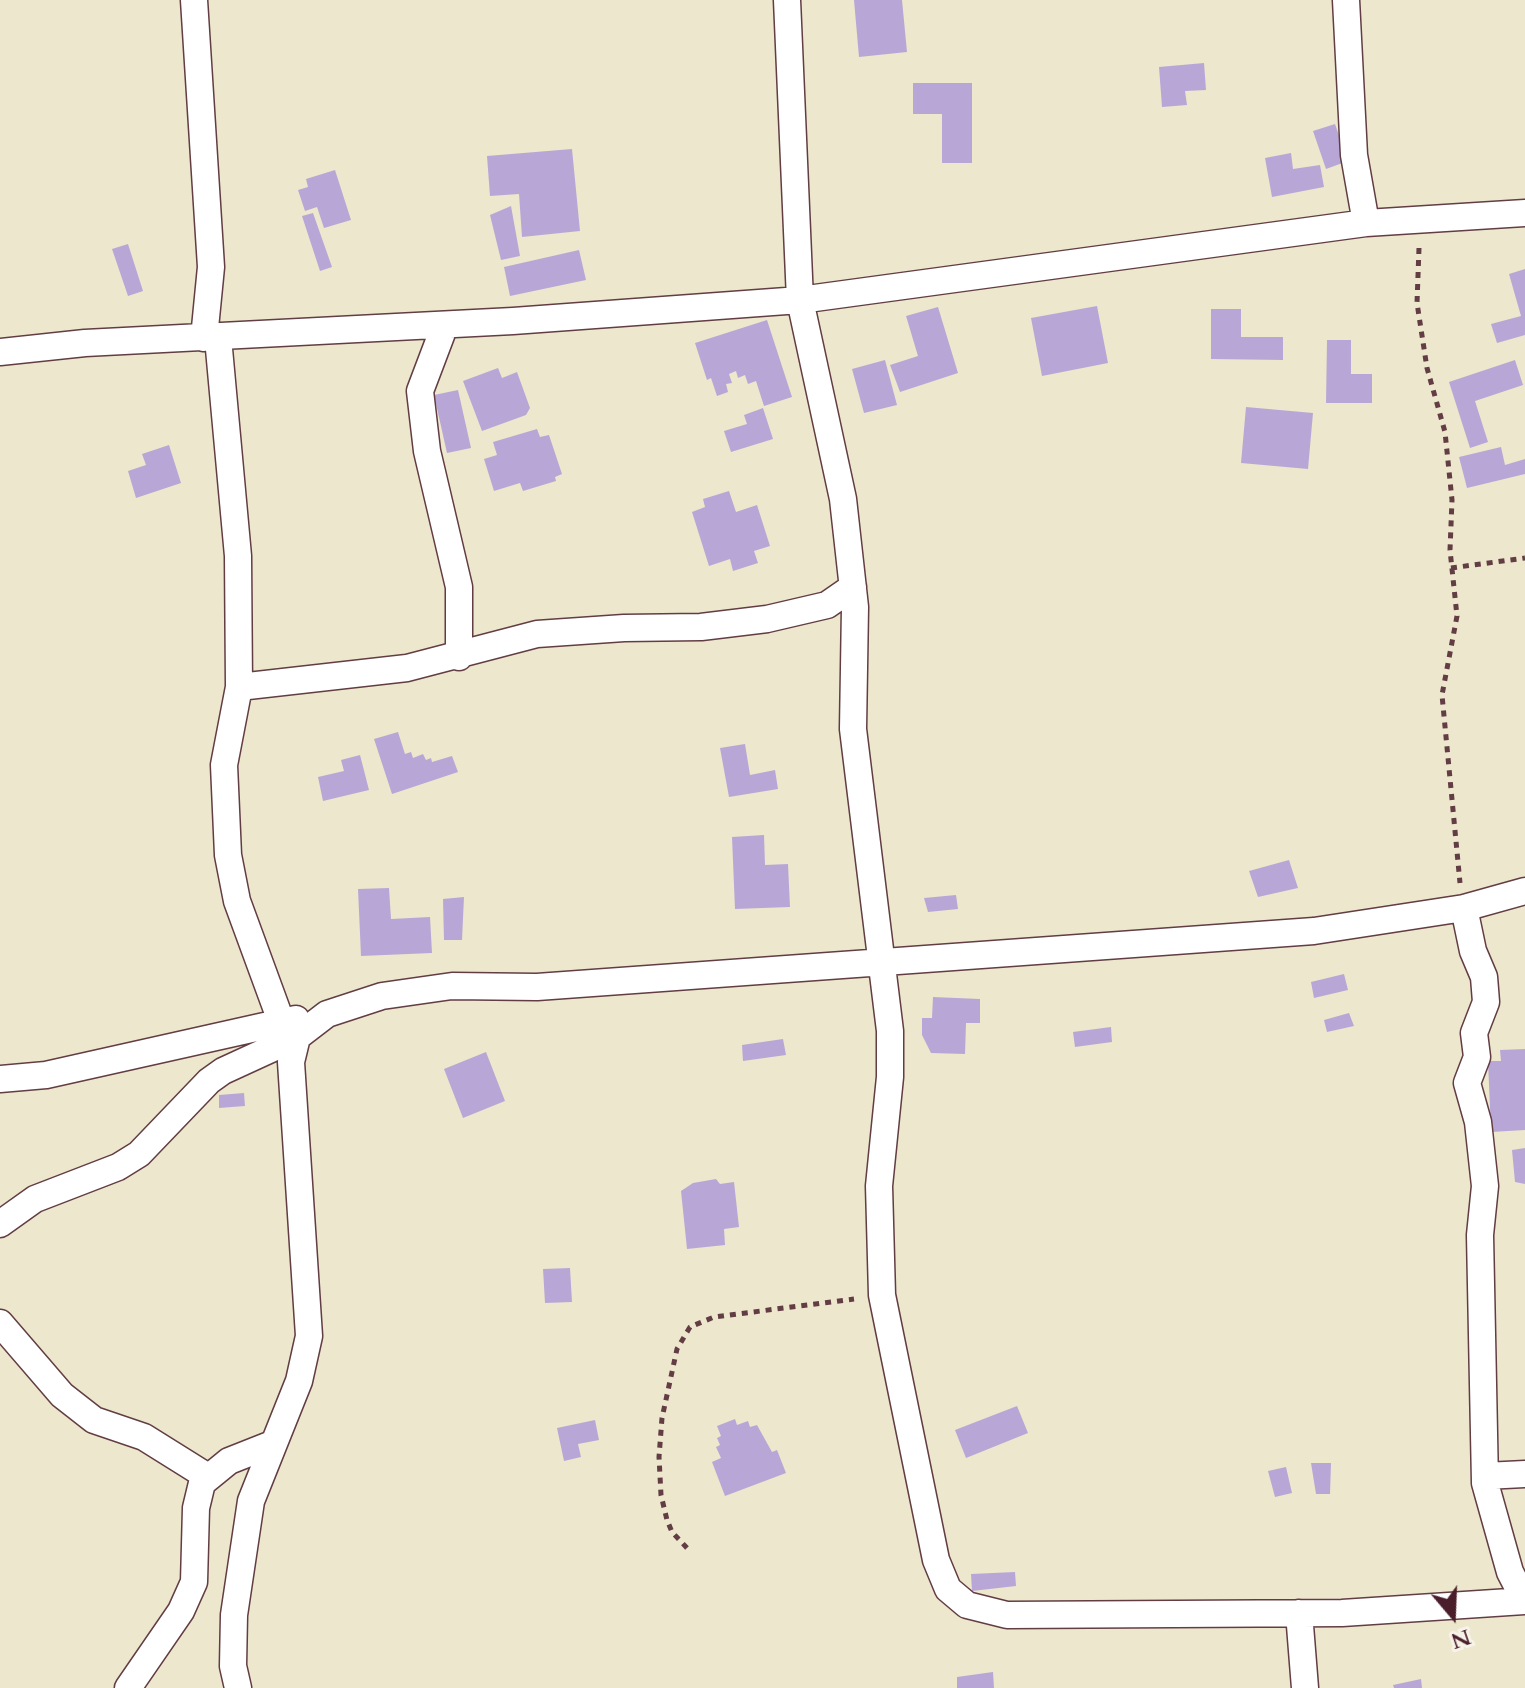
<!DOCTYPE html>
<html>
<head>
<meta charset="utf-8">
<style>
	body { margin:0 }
	#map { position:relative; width:1525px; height:1688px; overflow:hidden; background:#ede7cd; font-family:Cardo,serif }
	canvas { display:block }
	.north { position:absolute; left:1413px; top:1576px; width:80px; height:80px; -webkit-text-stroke:6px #f7f3e8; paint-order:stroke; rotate:161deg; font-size:22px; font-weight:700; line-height:32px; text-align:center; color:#4a1f2b }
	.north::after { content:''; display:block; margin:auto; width:28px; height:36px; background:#4a1f2b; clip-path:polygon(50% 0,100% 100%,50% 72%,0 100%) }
</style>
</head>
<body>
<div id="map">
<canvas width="1525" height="1688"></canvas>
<div class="north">N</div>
</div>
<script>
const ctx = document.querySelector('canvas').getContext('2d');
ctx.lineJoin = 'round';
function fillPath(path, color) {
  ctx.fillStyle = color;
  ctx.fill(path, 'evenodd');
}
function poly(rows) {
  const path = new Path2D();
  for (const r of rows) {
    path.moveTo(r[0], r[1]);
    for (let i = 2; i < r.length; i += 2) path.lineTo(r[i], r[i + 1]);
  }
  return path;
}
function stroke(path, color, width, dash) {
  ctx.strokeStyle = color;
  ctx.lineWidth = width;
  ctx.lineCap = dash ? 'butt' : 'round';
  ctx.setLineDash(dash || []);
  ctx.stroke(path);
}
fillPath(poly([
	[854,0,902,0,907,52,859,57],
	[1204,63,1206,90,1185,91,1187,105,1162,107,1159,67],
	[913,83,972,83,972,163,942,163,942,114,913,114],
	[1335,124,1348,161,1326,169,1313,131],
	[572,149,580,231,522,237,519,194,490,196,487,156],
	[1291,153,1293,169,1320,165,1324,187,1272,197,1265,158],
	[335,170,351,220,324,228,317,207,305,211,298,190,308,187,306,179],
	[511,206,520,256,501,260,490,215],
	[313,213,332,267,320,271,302,216],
	[128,244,143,291,128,296,112,249],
	[579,250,586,280,510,296,504,267],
	[1525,269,1525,335,1497,343,1491,324,1521,316,1509,274],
	[1097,306,1108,363,1042,376,1031,318],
	[938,307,958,373,900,392,890,365,918,356,906,316],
	[1211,309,1241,309,1241,337,1283,337,1283,360,1211,359],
	[767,320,792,397,764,406,756,381,748,384,745,375,738,378,736,371,729,374,732,383,726,384,728,392,717,396,711,378,707,380,695,343],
	[1327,340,1351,340,1351,374,1372,374,1372,403,1326,403],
	[885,360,897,405,864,413,852,369],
	[1515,360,1523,385,1475,401,1488,442,1470,448,1449,382],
	[498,368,502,378,517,372,530,408,526,415,482,431,463,381],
	[458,390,471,448,447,453,434,395],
	[1246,407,1313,413,1308,469,1241,463],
	[763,408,773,439,731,452,724,431,747,424,744,415],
	[537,429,540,437,549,435,562,474,555,477,556,481,523,491,520,483,494,491,484,459,497,455,493,442],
	[169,445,181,483,136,498,128,471,146,465,142,454],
	[1501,447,1505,465,1525,459,1525,474,1467,488,1459,457],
	[729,491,736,512,757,505,770,546,754,551,758,563,733,571,730,559,709,566,692,512,705,507,703,499],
	[398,732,405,754,411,752,413,758,423,754,426,760,431,758,432,762,452,756,458,772,392,794,374,739],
	[745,744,750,775,775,770,778,789,729,797,720,748],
	[360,755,369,790,323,801,318,777,344,771,341,760],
	[764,835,765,865,788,864,790,907,735,909,732,837],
	[1289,860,1298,888,1258,897,1249,871],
	[389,888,391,919,430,917,432,953,361,956,358,889],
	[956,895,958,909,928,912,924,898],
	[464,897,462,940,444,940,443,899],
	[1344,974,1348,990,1314,998,1311,982],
	[933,997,980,999,980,1023,966,1023,965,1054,931,1053,922,1035,922,1018,932,1018],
	[1349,1013,1354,1026,1327,1032,1324,1020],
	[1111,1027,1112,1042,1075,1047,1073,1032],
	[783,1039,786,1055,743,1061,742,1045],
	[1525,1049,1525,1130,1491,1132,1488,1061,1501,1061,1500,1050],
	[486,1052,505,1101,463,1118,444,1069],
	[244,1093,245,1106,219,1108,219,1095],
	[1525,1148,1525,1184,1515,1182,1512,1150],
	[716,1179,720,1184,734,1182,739,1227,724,1229,725,1245,687,1249,681,1191,693,1183],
	[570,1268,572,1302,545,1303,543,1269],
	[1017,1406,1028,1433,966,1458,955,1430],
	[735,1419,737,1425,748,1421,750,1427,757,1425,772,1452,777,1450,786,1473,725,1496,712,1462,721,1458,716,1447,720,1445,717,1438,721,1436,717,1426],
	[595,1420,599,1440,578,1444,581,1457,564,1461,557,1428],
	[1311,1463,1331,1463,1330,1494,1316,1494],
	[1286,1467,1292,1493,1275,1497,1268,1471],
	[1015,1572,1016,1586,972,1591,971,1574],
	[993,1672,994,1688,957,1688,957,1677],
	[1421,1679,1422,1688,1394,1688,1393,1685]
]), '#b8a7d6');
const street = poly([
	[194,0,211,267,204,338],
	[787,0,800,300,843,499,855,607,853,729,890,1031,890,1077,879,1186,882,1295,936,1560,948,1589,967,1605,1007,1615,1342,1613,1525,1601],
	[1346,0,1354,155,1366,223],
	[445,325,420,391,427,451,459,587,459,657],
	[218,338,238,556,239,687,224,765,228,855,237,901,281,1021],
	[0,352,85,343,513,321,800,300,1366,223,1525,213],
	[239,687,407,668,537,634,624,628,701,627,767,619,827,605,853,587],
	[1464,908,1473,951,1484,977,1486,1002,1474,1033,1477,1057,1467,1083,1478,1122,1485,1186,1480,1235,1485,1483,1510,1572,1525,1601],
	[0,1079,46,1075,296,1019],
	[0,1224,35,1199,118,1167,139,1154,209,1081,223,1071,297,1037],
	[0,1323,62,1395,94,1420,144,1437,208,1477],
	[1485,1476,1525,1474],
	[1299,1613,1305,1688],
	[128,1688,181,1611,194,1582,196,1508,202,1483,229,1461,272,1444],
	[238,1688,233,1666,234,1615,251,1501,299,1381,309,1336,291,1062,297,1037,327,1014,382,996,452,986,537,987,1314,931,1464,908,1525,891]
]);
stroke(street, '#623d43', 29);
stroke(poly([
	[1419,248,1417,303,1427,368,1445,432,1452,500,1450,550,1457,616,1442,695,1460,883],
	[1451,568,1525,558],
	[687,1548,672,1532,667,1520,661,1495,659,1457,662,1418,677,1349,690,1327,714,1317,854,1299]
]), '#623d43', 5, [6, 6]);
stroke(street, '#fff', 26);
</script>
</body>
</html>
